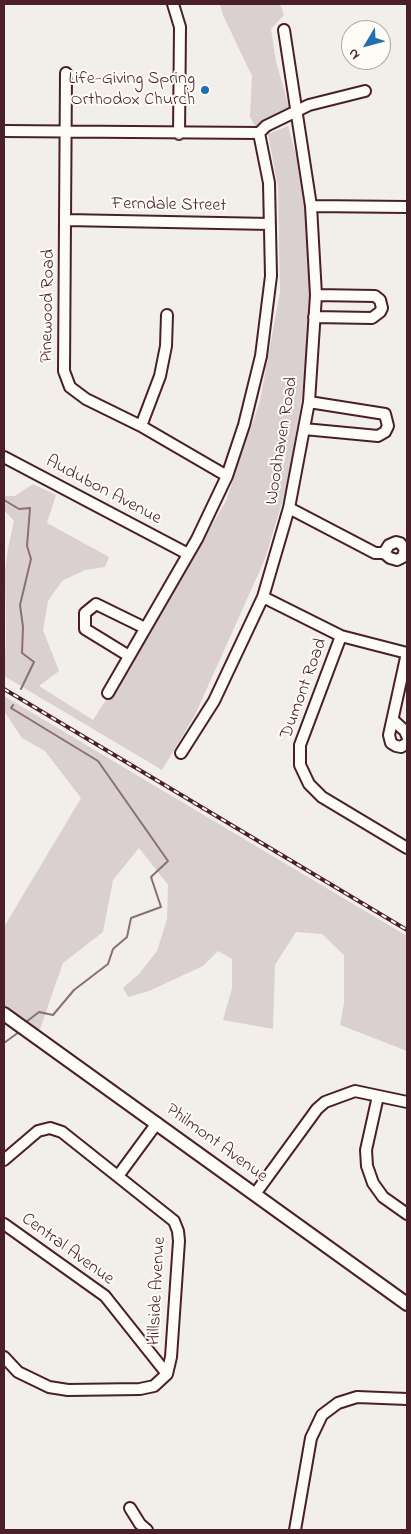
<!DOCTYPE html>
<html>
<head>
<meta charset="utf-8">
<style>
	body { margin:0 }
	#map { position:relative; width:411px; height:1534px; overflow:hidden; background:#f2efeb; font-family:"Indie Flower",sans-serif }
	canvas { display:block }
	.frame { position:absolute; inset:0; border:5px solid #4a1f2b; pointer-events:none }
	.north { position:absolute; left:341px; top:20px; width:50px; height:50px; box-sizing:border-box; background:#fdfcf7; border:1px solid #b5a4a5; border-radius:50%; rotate:233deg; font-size:14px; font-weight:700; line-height:20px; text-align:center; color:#4a1f2b }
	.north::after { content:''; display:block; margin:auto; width:18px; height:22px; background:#1f6fb2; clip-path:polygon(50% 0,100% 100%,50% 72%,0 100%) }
</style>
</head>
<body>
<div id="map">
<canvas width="411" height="1534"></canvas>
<div class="frame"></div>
<div class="north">N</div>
</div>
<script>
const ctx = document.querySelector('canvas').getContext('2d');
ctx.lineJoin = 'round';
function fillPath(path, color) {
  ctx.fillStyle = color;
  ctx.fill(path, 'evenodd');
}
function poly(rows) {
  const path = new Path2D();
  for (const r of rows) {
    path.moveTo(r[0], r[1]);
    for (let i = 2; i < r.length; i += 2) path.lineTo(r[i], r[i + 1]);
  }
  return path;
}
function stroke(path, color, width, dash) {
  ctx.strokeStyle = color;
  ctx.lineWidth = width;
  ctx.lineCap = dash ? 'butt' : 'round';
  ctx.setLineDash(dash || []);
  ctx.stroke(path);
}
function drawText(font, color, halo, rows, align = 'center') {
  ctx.font = font + ' "Indie Flower",sans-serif';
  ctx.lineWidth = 4;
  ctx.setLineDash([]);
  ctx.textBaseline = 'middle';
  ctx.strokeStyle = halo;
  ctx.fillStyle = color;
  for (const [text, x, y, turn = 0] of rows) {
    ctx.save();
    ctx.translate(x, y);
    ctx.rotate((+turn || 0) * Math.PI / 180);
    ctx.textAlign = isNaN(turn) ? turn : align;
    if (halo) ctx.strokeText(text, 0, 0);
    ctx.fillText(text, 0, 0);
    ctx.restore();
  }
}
fillPath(poly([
	[220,4,280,4,284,15,271,29,276,62,290,110,255,126,250,117,252,76,223,15],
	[288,126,302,177,308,224,310,303,302,397,287,486,265,559,195,715,162,770,4,676,6,638,5,572,8,548,14,521,4,510,4,496,15,496,33,484,56,495,47,523,109,557,105,567,85,570,62,581,48,601,43,630,59,671,39,686,93,720,136,653,226,501,260,401,280,292,278,188,268,134],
	[4,696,407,936,407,1051,340,1025,344,1003,344,955,322,934,296,932,275,965,273,1029,223,1020,232,988,232,959,218,951,203,966,149,991,128,997,123,988,139,974,157,951,167,919,168,885,139,848,113,880,103,932,63,963,39,1032,4,1007,4,927,81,798,45,751,22,738,4,711]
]), '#d9d0cf');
stroke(poly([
	[4,500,19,509,30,508,27,546,31,559,20,605,23,627,22,653,34,662,21,689],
	[13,705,11,708,98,761,168,861,151,877,161,907,131,918,127,937,113,949,108,964,74,990,53,1015,39,1012,26,1022],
	[4,1043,19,1032]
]), '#8b6f75', 2);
const minor = poly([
	[173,4,180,27,179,134],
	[66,73,64,371,70,387,86,399,141,426,227,476],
	[4,131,259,133,266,126,309,105,365,91],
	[311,206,407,207],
	[66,220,270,224],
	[314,317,372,318,380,312,382,308,380,300,375,296,316,295],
	[141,426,160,376,166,346,167,315],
	[304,429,378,436,385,432,388,426,385,414,309,402],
	[4,457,188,554],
	[289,508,375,553,384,553,389,545,396,542,400,543,405,549,403,557,397,560,390,558,384,553],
	[263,597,341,636,407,653],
	[341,636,300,745,300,765,309,784,322,797,407,848],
	[407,653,389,735,391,743,396,746,401,747,407,743],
	[129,656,85,629,85,613,96,604,145,628],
	[108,693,197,539,227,476,244,425,261,356,271,276,269,183,259,133],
	[394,721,405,731,407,736],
	[181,753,214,701,263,597,289,508,309,402,316,295,311,206,284,30],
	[378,1096,366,1150,367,1166,373,1183,383,1197,407,1214],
	[4,1160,38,1131,50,1128,62,1132,174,1221,178,1231,179,1241,171,1357,167,1374,154,1386,140,1389,68,1390,49,1387,18,1372,4,1357],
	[118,1176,157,1123],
	[255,1194,317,1109,325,1102,355,1091,407,1102],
	[4,1224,105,1296,167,1374],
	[130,1508,140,1524,147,1530],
	[295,1530,311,1438,322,1415,338,1403,357,1397,407,1399]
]);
const major = poly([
	[4,1014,407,1304]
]);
stroke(minor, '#4a1f2b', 14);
stroke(major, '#4a1f2b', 16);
stroke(minor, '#fdfcf7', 10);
stroke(major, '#fdfcf7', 12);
const rail = poly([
	[4,689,407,930]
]);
stroke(rail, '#4a1f2b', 4);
stroke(rail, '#fdfcf7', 2, [5.5]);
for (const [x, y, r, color] of [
	[205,90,5,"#1f6fb2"]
]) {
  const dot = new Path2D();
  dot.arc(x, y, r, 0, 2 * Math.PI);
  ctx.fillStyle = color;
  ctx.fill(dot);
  stroke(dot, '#fdfcf7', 2);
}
drawText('18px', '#4a1f2b', '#fdfcf7', [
	["Life-Giving Spring",195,80],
	["Orthodox Church",195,101]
], 'right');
drawText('18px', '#4a1f2b', '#fdfcf7', [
	["Ferndale Street",169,206,1],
	["Pinewood Road",49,306,-89],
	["Woodhaven Road",283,441,-81],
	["Audubon Avenue",103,491,28],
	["Dumont Road",305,689,-70],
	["Philmont Avenue",216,1144,36],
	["Central Avenue",67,1250,36],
	["Hillside Avenue",158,1291,-87]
]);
</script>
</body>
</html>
